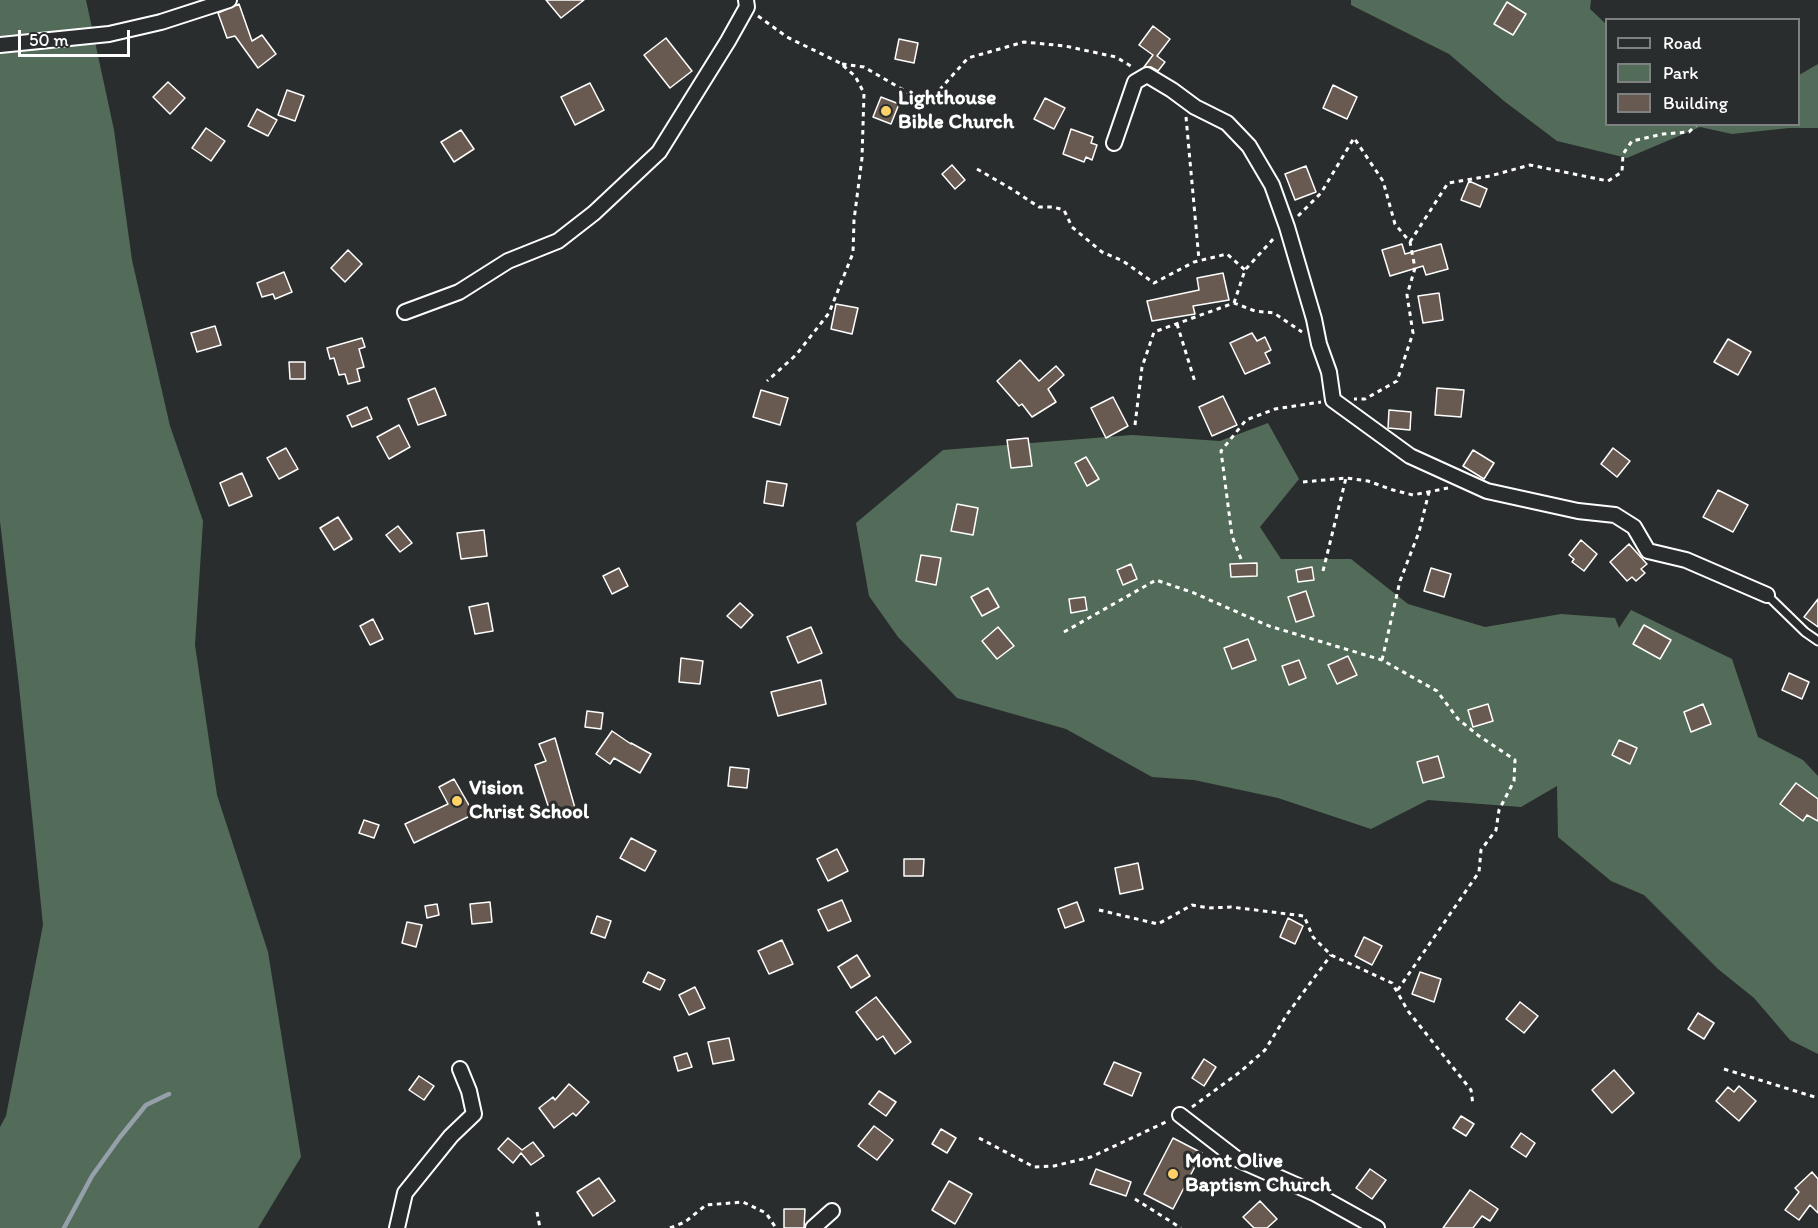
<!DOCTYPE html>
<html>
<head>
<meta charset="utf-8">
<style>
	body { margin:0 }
	#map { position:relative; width:1818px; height:1228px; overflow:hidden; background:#2a2d2e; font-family:Itim,sans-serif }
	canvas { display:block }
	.legend { position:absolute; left:1605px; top:18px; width:195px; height:108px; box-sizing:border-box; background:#2a2d2e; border:2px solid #7f8182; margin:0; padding:8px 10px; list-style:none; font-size:18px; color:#fff }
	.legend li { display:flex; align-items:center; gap:12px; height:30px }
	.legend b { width:30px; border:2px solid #7f8182 }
	.scale { position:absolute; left:18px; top:30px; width:112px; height:27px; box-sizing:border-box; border:3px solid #fff; border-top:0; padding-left:8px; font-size:18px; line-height:21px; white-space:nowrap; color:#fff; -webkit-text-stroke:4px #2a2d2e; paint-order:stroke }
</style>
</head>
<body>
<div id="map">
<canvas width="1818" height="1228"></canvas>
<ul class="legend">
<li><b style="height:8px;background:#2a2d2e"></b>Road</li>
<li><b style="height:16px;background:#536c5a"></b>Park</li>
<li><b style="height:16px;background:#685a50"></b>Building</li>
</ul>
<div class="scale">50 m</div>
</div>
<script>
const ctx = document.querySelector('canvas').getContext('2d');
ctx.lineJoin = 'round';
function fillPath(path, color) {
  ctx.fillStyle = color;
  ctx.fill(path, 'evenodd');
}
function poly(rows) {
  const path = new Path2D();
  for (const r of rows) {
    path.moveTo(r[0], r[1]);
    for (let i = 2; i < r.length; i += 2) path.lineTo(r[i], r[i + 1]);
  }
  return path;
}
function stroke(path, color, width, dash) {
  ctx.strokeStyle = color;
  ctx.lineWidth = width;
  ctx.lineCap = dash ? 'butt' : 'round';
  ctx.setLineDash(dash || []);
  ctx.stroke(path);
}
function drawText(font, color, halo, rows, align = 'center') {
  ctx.font = font + ' Itim,sans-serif';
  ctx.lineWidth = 6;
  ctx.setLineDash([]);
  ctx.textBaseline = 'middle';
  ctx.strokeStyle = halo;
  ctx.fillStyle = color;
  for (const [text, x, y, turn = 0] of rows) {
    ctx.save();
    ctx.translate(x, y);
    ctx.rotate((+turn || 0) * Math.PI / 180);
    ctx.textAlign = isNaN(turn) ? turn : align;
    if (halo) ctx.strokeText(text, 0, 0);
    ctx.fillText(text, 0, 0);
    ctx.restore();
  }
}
fillPath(poly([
	[0,0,86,0,114,130,132,260,170,426,203,521,195,645,217,795,268,952,301,1157,258,1228,0,1228,0,1127,6,1116,43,925,19,686,0,521],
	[1351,0,1591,0,1590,9,1606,24,1606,124,1798,124,1799,75,1818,64,1818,128,1789,128,1732,134,1700,127,1627,158,1557,141,1504,101,1449,54,1351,5],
	[1268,423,1299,479,1260,527,1281,559,1351,559,1408,604,1485,627,1561,614,1615,618,1619,628,1631,610,1732,659,1758,737,1803,760,1818,776,1818,1054,1790,1040,1754,998,1718,969,1644,895,1611,881,1558,837,1557,786,1521,807,1428,800,1371,829,1278,798,1194,780,1152,777,1066,729,957,698,898,637,869,596,856,523,943,450,1132,435,1220,441]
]), '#536c5a');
stroke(poly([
	[64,1228,92,1176,120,1137,146,1105,169,1094]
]), '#95a0aa', 4.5);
const building = poly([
	[546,0,584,0,561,18,546,0],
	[1507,2,1526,14,1513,35,1494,24,1507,2],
	[239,4,252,41,262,35,276,54,258,68,235,36,227,38,218,13,239,4],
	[1153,26,1170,39,1157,56,1165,62,1158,71,1151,67,1144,67,1153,55,1139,45,1153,26],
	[666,38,692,71,670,88,644,55,666,38],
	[899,39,918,43,914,63,895,59,899,39],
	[168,82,185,98,170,114,153,97,168,82],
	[590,83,604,110,575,125,561,97,590,83],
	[1333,85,1357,97,1347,119,1323,108,1333,85],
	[287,90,304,96,295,121,278,115,287,90],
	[881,97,899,104,891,124,873,117,881,97],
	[1045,98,1065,108,1054,129,1034,119,1045,98],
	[257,109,277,120,268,136,248,126,257,109],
	[206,128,225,141,211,161,192,148,206,128],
	[1071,129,1093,137,1091,143,1097,145,1092,160,1086,157,1084,162,1063,154,1071,129],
	[461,130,474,149,454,162,441,142,461,130],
	[952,165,965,180,955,189,942,174,952,165],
	[1306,166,1316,192,1295,200,1285,174,1306,166],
	[1469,181,1487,189,1480,207,1461,200,1469,181],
	[1402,244,1405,254,1441,244,1448,269,1426,275,1423,266,1390,276,1382,250,1402,244],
	[348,250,362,264,345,282,331,268,348,250],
	[284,272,292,292,275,299,273,294,262,297,257,283,284,272],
	[1223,273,1229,300,1193,306,1195,314,1152,321,1147,301,1199,290,1197,278,1223,273],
	[1439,293,1443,320,1423,323,1418,296,1439,293],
	[836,304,858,308,852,334,831,329,836,304],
	[215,326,221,345,197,352,191,333,215,326],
	[1252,333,1257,341,1265,337,1271,350,1265,353,1270,363,1245,374,1230,343,1252,333],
	[362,338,365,347,359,349,364,367,357,369,360,381,348,384,345,374,339,375,334,358,330,359,327,348,362,338],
	[1728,339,1751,352,1738,375,1714,362,1728,339],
	[1020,360,1039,381,1056,366,1064,375,1048,389,1056,402,1032,417,1022,404,1019,406,997,381,1020,360],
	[289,362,305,362,305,379,290,379,289,362],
	[435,388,446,415,418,425,408,399,435,388],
	[1437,388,1464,390,1461,417,1435,415,1437,388],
	[761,390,788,398,780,425,753,417,761,390],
	[1223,396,1237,425,1212,436,1199,407,1223,396],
	[1113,397,1128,426,1106,438,1091,408,1113,397],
	[367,407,372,419,352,427,347,416,367,407],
	[1389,410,1411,412,1410,430,1388,428,1389,410],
	[399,425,410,447,389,459,377,437,399,425],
	[1028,438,1032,466,1011,468,1007,440,1028,438],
	[286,448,298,469,279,479,267,458,286,448],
	[1613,448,1630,461,1617,477,1601,464,1613,448],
	[1473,450,1494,463,1484,479,1463,466,1473,450],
	[1086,457,1099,479,1087,486,1075,463,1086,457],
	[242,473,252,496,229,506,220,483,242,473],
	[767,481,787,484,783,506,764,503,767,481],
	[1718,490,1748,505,1733,532,1703,517,1718,490],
	[957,504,978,508,973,535,951,531,957,504],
	[338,517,352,539,334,550,320,528,338,517],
	[398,526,412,543,400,552,386,535,398,526],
	[484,530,487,556,461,559,457,533,484,530],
	[1581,540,1597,554,1584,571,1572,562,1574,559,1569,555,1581,540],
	[1629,544,1647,564,1641,569,1645,573,1636,581,1632,577,1627,581,1610,562,1629,544],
	[921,555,941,558,936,585,916,581,921,555],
	[1257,563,1257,576,1231,577,1230,564,1257,563],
	[1131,564,1137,579,1123,585,1117,570,1131,564],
	[1312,567,1314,580,1298,582,1296,570,1312,567],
	[619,568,628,586,612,594,603,576,619,568],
	[1431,568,1451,574,1444,597,1424,591,1431,568],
	[988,588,999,607,982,616,971,597,988,588],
	[1306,591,1314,616,1296,622,1288,597,1306,591],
	[1085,597,1087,610,1071,613,1069,599,1085,597],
	[1818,599,1818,627,1804,617,1818,599],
	[488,603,493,631,475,634,469,607,488,603],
	[740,603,753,615,741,628,727,616,740,603],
	[373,619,383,639,370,645,360,626,373,619],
	[1644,625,1671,640,1660,659,1633,644,1644,625],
	[811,627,822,653,798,663,787,637,811,627],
	[998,627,1014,646,997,659,982,641,998,627],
	[1248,639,1256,660,1232,669,1224,648,1248,639],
	[1348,656,1357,675,1337,684,1328,665,1348,656],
	[681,658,703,661,700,684,679,682,681,658],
	[1299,660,1306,678,1289,685,1282,666,1299,660],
	[1789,673,1809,682,1802,699,1782,690,1789,673],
	[821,680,826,704,778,716,771,692,821,680],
	[1488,704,1493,721,1473,727,1468,710,1488,704],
	[1703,704,1711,724,1691,732,1684,712,1703,704],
	[587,711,603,713,601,729,585,727,587,711],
	[612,731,631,744,631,743,651,754,640,773,614,758,610,764,596,754,612,731],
	[555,738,575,808,551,815,535,765,546,761,539,744,555,738],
	[1619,740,1637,748,1630,764,1612,755,1619,740],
	[1438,756,1444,777,1423,783,1417,762,1438,756],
	[730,767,749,769,747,788,728,786,730,767],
	[454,779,474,814,414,843,405,824,448,804,439,787,454,779],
	[1796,783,1818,799,1818,821,1807,815,1803,821,1780,804,1796,783],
	[364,820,379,825,374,838,359,833,364,820],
	[631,838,656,851,645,871,620,858,631,838],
	[837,849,848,871,828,881,817,859,837,849],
	[904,859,924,859,923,876,904,876,904,859],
	[1138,863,1143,889,1120,894,1115,868,1138,863],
	[842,900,851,921,828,931,818,910,842,900],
	[490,902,492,922,472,924,470,904,490,902],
	[1077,902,1084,921,1065,928,1058,909,1077,902],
	[437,904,439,915,427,918,425,906,437,904],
	[597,916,611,921,605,938,591,933,597,916],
	[1288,918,1303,926,1295,944,1280,937,1288,918],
	[407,922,422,925,416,947,402,943,407,922],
	[1364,937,1382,946,1372,965,1355,956,1364,937],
	[782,940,793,964,769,974,758,951,782,940],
	[857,955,870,976,851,988,838,967,857,955],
	[648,972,665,980,660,990,643,982,648,972],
	[1420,972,1441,979,1434,1002,1412,994,1420,972],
	[695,987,705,1008,689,1015,679,995,695,987],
	[876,997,911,1042,895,1054,883,1036,877,1040,856,1012,876,997],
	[1520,1002,1538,1016,1524,1033,1506,1019,1520,1002],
	[1698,1013,1714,1023,1704,1039,1688,1029,1698,1013],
	[729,1038,734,1060,713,1064,708,1042,729,1038],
	[687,1053,692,1067,678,1071,674,1057,687,1053],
	[1204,1059,1216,1067,1204,1086,1192,1078,1204,1059],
	[1114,1062,1141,1073,1132,1096,1104,1084,1114,1062],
	[1614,1070,1634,1093,1612,1113,1592,1090,1614,1070],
	[419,1076,434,1086,424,1100,409,1090,419,1076],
	[569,1084,589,1102,576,1116,573,1113,554,1128,539,1108,553,1097,555,1100,569,1084],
	[1739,1086,1756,1101,1739,1121,1716,1101,1728,1087,1734,1092,1739,1086],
	[879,1091,896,1102,886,1116,869,1104,879,1091],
	[1461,1116,1474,1124,1466,1136,1453,1128,1461,1116],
	[874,1126,893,1140,877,1160,858,1146,874,1126],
	[941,1129,956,1138,947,1153,932,1144,941,1129],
	[1521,1133,1535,1143,1526,1157,1511,1147,1521,1133],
	[508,1138,522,1150,533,1142,544,1156,531,1165,521,1153,513,1163,498,1149,508,1138],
	[1173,1138,1202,1153,1173,1209,1144,1194,1173,1138],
	[1096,1169,1131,1182,1126,1196,1090,1184,1096,1169],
	[1370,1169,1386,1180,1372,1199,1356,1188,1370,1169],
	[1812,1172,1818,1179,1818,1213,1810,1205,1799,1220,1785,1210,1799,1192,1795,1188,1812,1172],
	[599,1178,615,1201,593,1216,577,1192,599,1178],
	[949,1181,972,1194,955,1224,932,1210,949,1181],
	[1470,1190,1498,1209,1490,1221,1482,1216,1473,1228,1443,1228,1470,1190],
	[1260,1201,1277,1219,1267,1228,1254,1228,1243,1217,1260,1201],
	[784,1209,805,1209,804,1228,784,1228,784,1209]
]);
fillPath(building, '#685a50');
stroke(building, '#fff', 1.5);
const service = poly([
	[1767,595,1805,632,1818,641]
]);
const minor = poly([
	[0,45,109,34,161,22,229,0],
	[1114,143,1135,82,1147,75,1172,90,1195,107,1227,123,1249,146,1272,185,1287,227,1314,319,1319,344,1329,372,1333,400,1410,456,1487,491,1578,511,1615,515,1634,527,1648,551,1686,560,1767,595],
	[405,312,459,292,508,261,558,241,594,213,659,152,728,41,747,7,746,0],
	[1180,1115,1237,1159,1314,1193,1377,1228],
	[397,1228,405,1193,451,1136,474,1114,469,1091,460,1069],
	[813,1228,832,1211]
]);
stroke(service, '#fff', 11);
stroke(minor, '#fff', 18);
stroke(poly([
	[758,16,787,37,840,63,855,76,864,93,862,158,854,220,853,253,829,313,796,355,767,381],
	[842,64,864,67,912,95,934,96,968,58,1024,42,1065,46,1116,57,1134,68],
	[1186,117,1199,260],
	[977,169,1010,188,1039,207,1053,207,1064,210,1072,227,1102,252,1123,261,1154,283,1194,262,1227,254,1245,270],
	[1298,216,1321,193,1354,138,1383,181,1395,224,1410,242,1415,268,1407,295,1413,333,1397,381,1365,399,1354,399],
	[1410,242,1448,183,1490,176,1530,165,1608,181,1622,172,1623,154,1632,141,1663,134,1689,132,1697,124],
	[1234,303,1245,270,1275,237],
	[1177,324,1195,382],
	[1135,425,1142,367,1154,332,1234,303,1255,311,1274,313,1302,332],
	[1303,482,1346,478,1368,481,1393,490,1413,495,1448,488],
	[1241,559,1232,536,1221,451,1246,420,1275,409,1321,402],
	[1323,571,1346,478],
	[1064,632,1156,580,1194,593,1269,626,1382,660,1437,691,1458,719,1479,736,1515,760,1514,781,1499,810,1496,830,1481,850,1479,872,1397,991],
	[1382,660,1400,581,1419,532,1429,492],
	[1099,910,1158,924,1192,905,1209,908,1231,907,1304,916,1313,937,1331,955,1392,983,1408,1011,1471,1090,1473,1105],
	[1724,1069,1818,1098],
	[1192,1107,1240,1072,1265,1050,1288,1013,1331,955],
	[979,1138,1034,1167,1054,1166,1091,1157,1168,1121],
	[1135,1199,1181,1228],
	[537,1212,540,1228],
	[670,1228,685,1222,706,1205,743,1202,766,1213,776,1228]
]), '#fff', 3, [4.5, 4.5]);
stroke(service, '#2a2d2e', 7);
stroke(minor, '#2a2d2e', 14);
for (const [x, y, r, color] of [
	[886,111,6,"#ffd166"],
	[457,801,6,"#ffd166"],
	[1173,1174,6,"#ffd166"]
]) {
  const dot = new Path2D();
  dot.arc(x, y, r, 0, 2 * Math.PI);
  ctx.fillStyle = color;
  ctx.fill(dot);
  stroke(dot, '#2a2d2e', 2);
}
drawText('bold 21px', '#fff', '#2a2d2e', [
	["Lighthouse",898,99],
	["Bible Church",898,123],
	["Vision",469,789],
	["Christ School",469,813],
	["Mont Olive",1185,1162],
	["Baptism Church",1185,1186]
], 'left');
</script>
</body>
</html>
